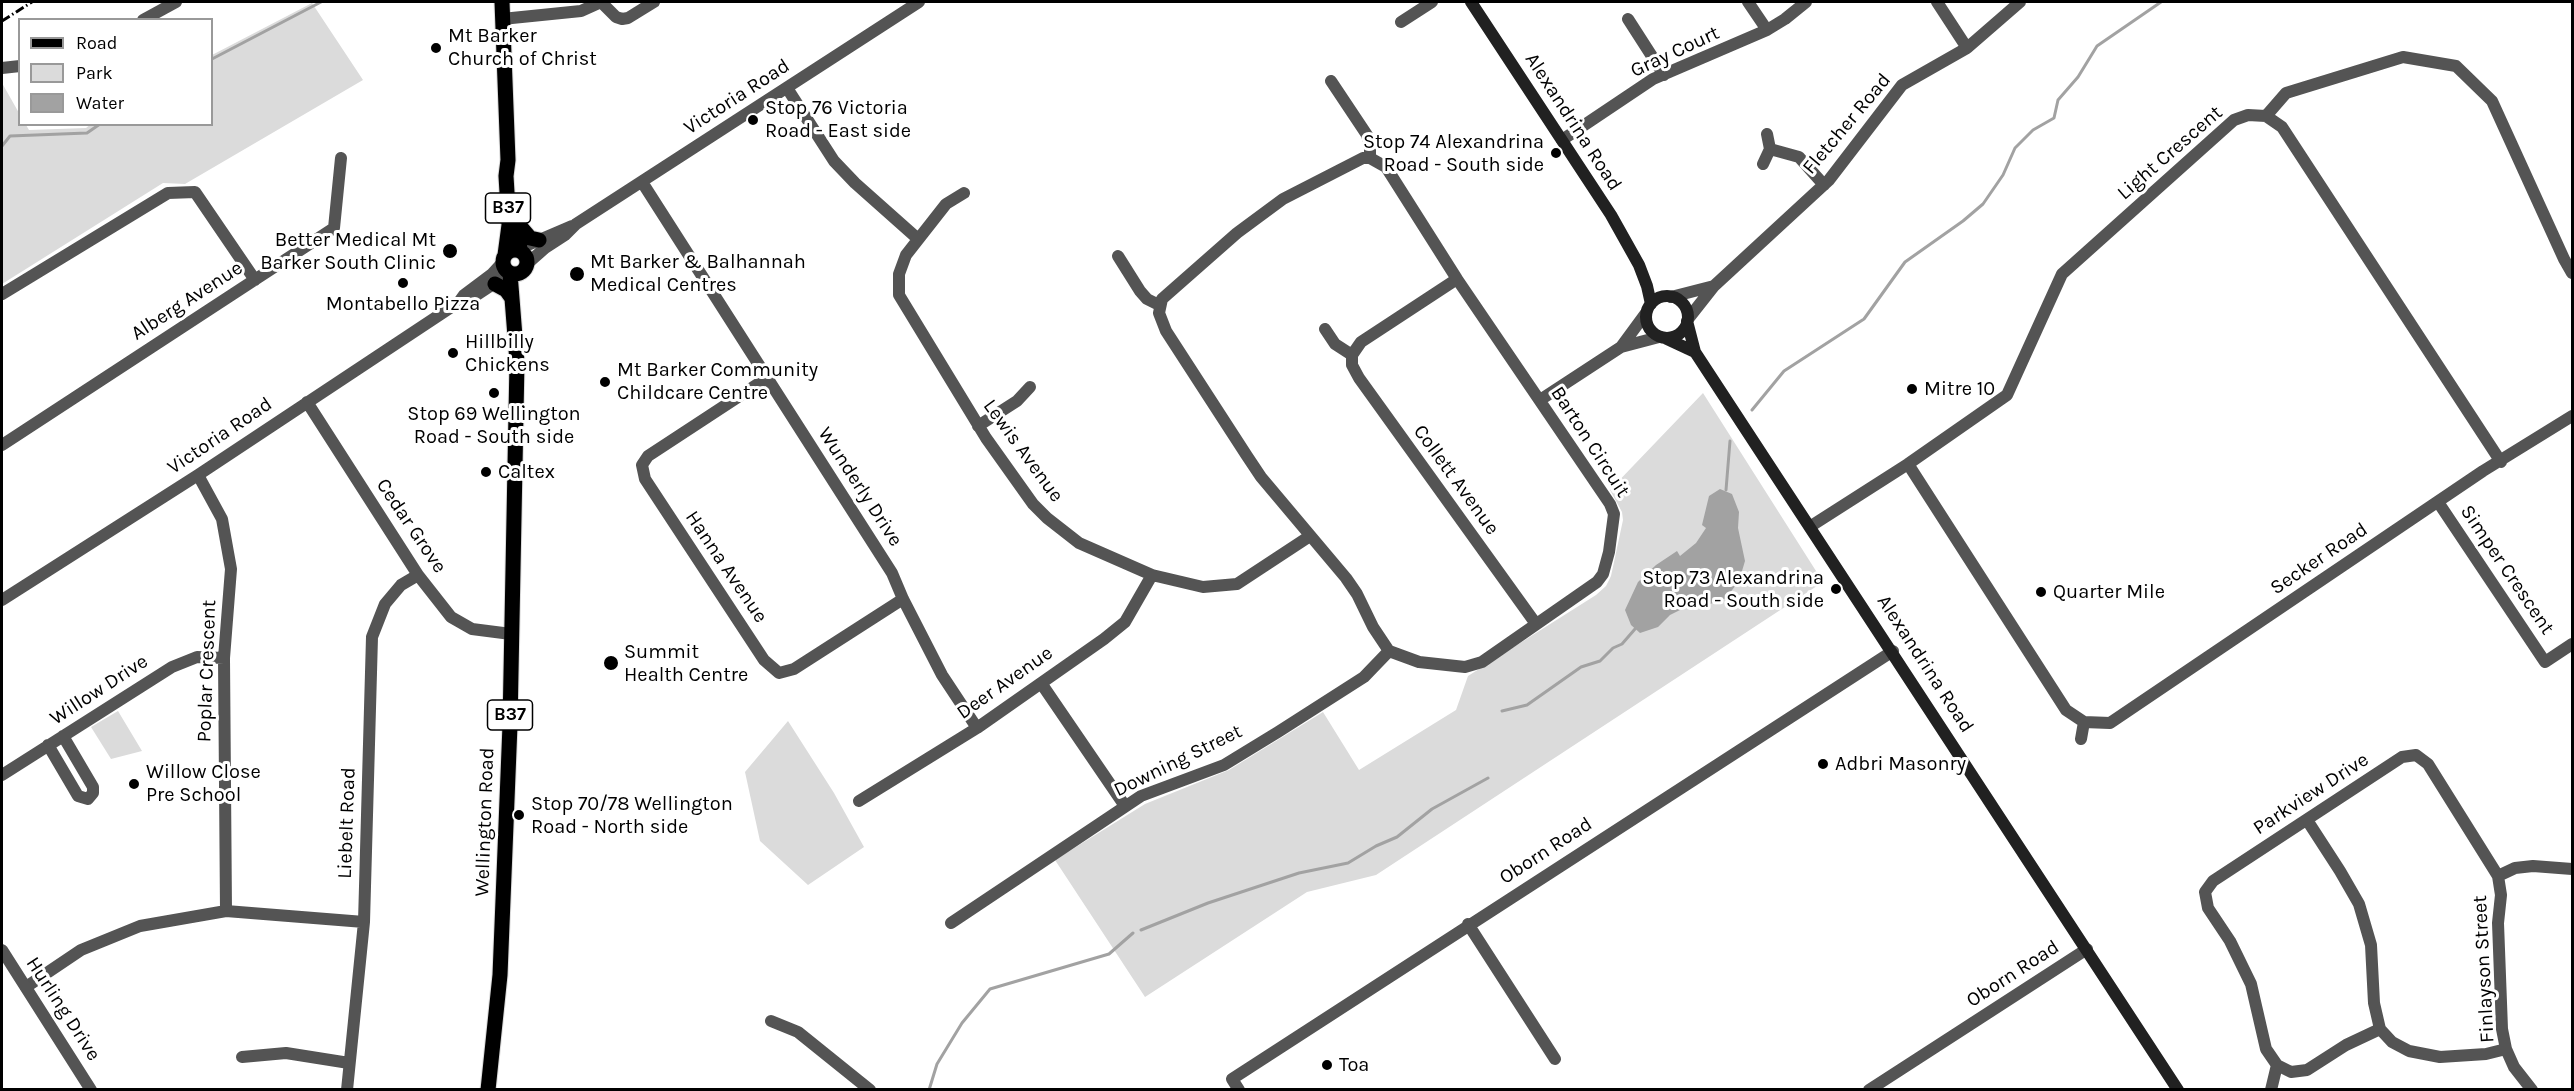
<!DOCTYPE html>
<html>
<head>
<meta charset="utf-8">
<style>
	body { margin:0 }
	#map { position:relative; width:2574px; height:1091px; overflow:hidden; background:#fff; font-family:Karla,sans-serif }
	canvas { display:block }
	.frame { position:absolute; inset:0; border:3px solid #000; pointer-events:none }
	.legend { position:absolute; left:18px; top:18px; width:195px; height:108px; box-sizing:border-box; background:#fff; border:2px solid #999; margin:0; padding:8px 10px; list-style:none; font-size:18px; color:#000 }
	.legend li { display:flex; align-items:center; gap:12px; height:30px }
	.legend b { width:30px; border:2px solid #999 }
</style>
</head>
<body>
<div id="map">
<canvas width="2574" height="1091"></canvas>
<div class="frame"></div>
<ul class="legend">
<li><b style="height:8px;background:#000"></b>Road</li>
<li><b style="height:16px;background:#dbdbdb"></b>Park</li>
<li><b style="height:16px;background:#a2a2a2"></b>Water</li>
</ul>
</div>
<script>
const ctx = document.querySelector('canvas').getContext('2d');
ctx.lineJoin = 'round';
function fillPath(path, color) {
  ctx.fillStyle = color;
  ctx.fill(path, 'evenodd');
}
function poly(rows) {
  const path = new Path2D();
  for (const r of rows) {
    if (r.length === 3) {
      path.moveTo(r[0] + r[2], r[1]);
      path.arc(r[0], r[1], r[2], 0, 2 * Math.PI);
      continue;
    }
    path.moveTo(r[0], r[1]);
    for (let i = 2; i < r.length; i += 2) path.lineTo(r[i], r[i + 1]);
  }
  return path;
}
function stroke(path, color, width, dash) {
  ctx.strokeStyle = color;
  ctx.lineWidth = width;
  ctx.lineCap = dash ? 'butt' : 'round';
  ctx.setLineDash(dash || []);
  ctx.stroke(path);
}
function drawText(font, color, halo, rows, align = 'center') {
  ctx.font = font + ' Karla,sans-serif';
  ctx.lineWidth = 6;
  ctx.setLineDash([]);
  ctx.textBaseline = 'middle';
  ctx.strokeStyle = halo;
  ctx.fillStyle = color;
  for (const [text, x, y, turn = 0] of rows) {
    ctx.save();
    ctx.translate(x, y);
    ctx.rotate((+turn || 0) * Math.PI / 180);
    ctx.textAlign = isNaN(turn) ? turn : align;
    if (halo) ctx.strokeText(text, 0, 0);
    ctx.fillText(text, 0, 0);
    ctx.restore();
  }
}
fillPath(poly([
	[312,3,363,80,185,184,163,183,2,284,2,83,19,113,20,124,26,125,29,130,86,128,91,124,212,124,212,55],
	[1703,393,1823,582,1376,875,1307,892,1145,997,1055,860,1145,804,1229,770,1323,712,1359,770,1456,710,1468,676,1596,595,1606,586,1611,576,1623,520,1622,512,1610,490],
	[118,711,142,751,111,759,91,727],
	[788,721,834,793,864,847,808,885,760,841,745,772]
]), '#dbdbdb');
fillPath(poly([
	[1720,489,1732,494,1739,512,1738,528,1745,561,1739,581,1726,598,1705,606,1686,607,1670,615,1658,627,1640,633,1631,625,1625,610,1638,582,1656,565,1677,551,1680,556,1696,543,1706,528,1702,525,1709,496]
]), '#a2a2a2');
stroke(poly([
	[212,59,321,2],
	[2,146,10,136,87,133,100,124],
	[1752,410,1784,371,1864,319,1905,262,1963,221,1983,204,2003,175,2015,148,2033,130,2054,118,2058,100,2078,77,2097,46,2161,2],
	[1726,490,1730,441],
	[1502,711,1527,705,1581,667,1600,661,1613,648,1622,644,1635,629],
	[1141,930,1208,903,1299,873,1348,863,1376,846,1397,837,1432,809,1488,778],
	[929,1090,937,1064,962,1023,990,989,1109,954,1133,933]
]), '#a2a2a2', 3);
const primary = poly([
	[502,2,508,160,506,176,509,225,505,255],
	[517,213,520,250],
	[518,224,530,238,539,240],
	[515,262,12],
	[495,284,506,290,511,297],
	[488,1090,500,975,510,725,517,362,510,273]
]);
stroke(primary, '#dbdbdb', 17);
stroke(poly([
	[601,2,616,17,622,19,628,18,654,2],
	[1748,2,1767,30],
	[1937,2,1967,48],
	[502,19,581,11,601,2],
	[1628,19,1664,75],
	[143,20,176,2],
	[1401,22,1432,2],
	[2,68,20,66],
	[1331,81,1367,135,1370,145,1370,158],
	[787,88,834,161,855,183,918,239],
	[2266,116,2286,93,2403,57,2456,66,2492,101,2564,259,2572,273],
	[1562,140,1653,79,1767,30,1785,19,1806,2],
	[1770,149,1799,157,1824,185],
	[1363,158,1370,158,1386,167,1457,279,1610,504,1614,514,1609,552,1603,574,1597,582,1482,662,1465,667,1419,662,1389,651,1373,627,1357,594,1346,578,1261,477,1247,456,1166,331,1159,313,1162,299,1237,233,1283,199,1363,158],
	[1763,164,1770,149,1767,134],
	[642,182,892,573,903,599,942,675,977,728],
	[964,193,946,204,906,255,899,274,899,295,986,438,1033,504,1047,518,1079,543,1152,575,1203,587,1237,584,1310,536],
	[530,244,572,226],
	[1118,256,1140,291,1147,299,1159,305],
	[528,263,545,248,565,235,576,224,919,2],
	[1457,279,1361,342,1352,355,1352,365,1359,378,1536,624],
	[2,294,168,193,195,192,255,280],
	[1671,297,1714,286],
	[469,300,510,273],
	[1688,319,1714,286,1829,180,1902,85,1967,48,2020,2],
	[1325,329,1335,344,1352,355],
	[1621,347,1646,313],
	[767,378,648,456,642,465,645,479,764,660,779,673,794,669,903,599],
	[1540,400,1621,347,1659,337],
	[307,402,418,575,451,617,472,629,511,634],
	[978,426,1017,401,1030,387],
	[2,445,334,228,341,158],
	[1908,464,2007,395,2062,274,2234,120,2248,115,2266,116,2282,127,2501,462],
	[198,475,222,519,231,569,224,658,226,911],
	[2438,502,2545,662,2572,644],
	[1811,526,1908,464,2066,710,2084,722,2110,723,2483,471,2572,416],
	[2,600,198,475,459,302,464,295,492,274,503,262],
	[1041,683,1125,806],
	[2081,739,2084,722],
	[48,745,78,796,88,799,93,793,93,787,63,736],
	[2,775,172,667,197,657,224,658],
	[859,801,977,728,1104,639,1125,622,1152,575],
	[2307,820,2340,871,2359,904,2371,945,2374,1003,2380,1029,2392,1042,2409,1051,2440,1057,2486,1054,2506,1049],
	[2498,876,2501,895,2498,923,2502,1029,2506,1049,2514,1067,2532,1090],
	[951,923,1141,796,1224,765,1278,732,1364,677,1389,651],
	[1468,924,1555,1059],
	[26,987,81,950,140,926,226,911,364,922],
	[771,1021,798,1032,870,1090],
	[2380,1029,2346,1045,2307,1070,2291,1072,2277,1065,2266,1049,2251,984,2230,941,2208,908,2205,892,2213,881,2402,757,2416,755,2428,764,2498,876,2515,868,2533,866,2572,869],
	[242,1057,286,1053,349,1063],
	[347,1090,364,922,372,637,385,604,401,585,418,575],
	[1239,1090,1232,1079,1893,651],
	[1869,1090,2087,949],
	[2271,1090,2277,1065]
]), '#545454', 12);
stroke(poly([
	[2,950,91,1090]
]), '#545454', 12);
stroke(poly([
	[1471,2,1611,215,1639,265,1647,286,1651,304],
	[1667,317,21],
	[1687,321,1695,352,2178,1090],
	[1665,338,1695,352]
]), '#212121', 12);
stroke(primary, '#000', 15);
stroke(poly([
	[2,21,32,2]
]), '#000', 3, [9, 3, 1.5, 3]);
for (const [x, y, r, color] of [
	[436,48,6,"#000"],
	[753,120,6,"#000"],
	[1556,153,6,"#000"],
	[450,251,8,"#000"],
	[577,274,8,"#000"],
	[403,283,6,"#000"],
	[453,353,6,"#000"],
	[605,382,6,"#000"],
	[1912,389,6,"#000"],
	[494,393,6,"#000"],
	[486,472,6,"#000"],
	[1836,589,6,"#000"],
	[2041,592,6,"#000"],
	[611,663,8,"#000"],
	[1823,764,6,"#000"],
	[134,784,6,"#000"],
	[519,815,6,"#000"],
	[1327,1065,6,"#000"]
]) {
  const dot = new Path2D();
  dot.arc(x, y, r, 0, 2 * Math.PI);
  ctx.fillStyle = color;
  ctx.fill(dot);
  stroke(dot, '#fff', 2);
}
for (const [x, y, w] of [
	[508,208,45],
	[510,715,45]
]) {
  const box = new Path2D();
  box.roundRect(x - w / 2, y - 15, w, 30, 4.5);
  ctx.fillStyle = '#fff';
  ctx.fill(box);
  stroke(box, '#000', 1.5);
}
drawText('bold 18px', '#000', null, [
	["B37",508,208],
	["B37",510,715]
]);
drawText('20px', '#000', '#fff', [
	["Mt Barker",448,36],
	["Church of Christ",448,59],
	["Stop 76 Victoria",765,108],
	["Road - East side",765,131],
	["Stop 74 Alexandrina",1544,142,"right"],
	["Road - South side",1544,165,"right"],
	["Better Medical Mt",436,240,"right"],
	["Barker South Clinic",436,263,"right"],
	["Mt Barker & Balhannah",590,262],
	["Medical Centres",590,285],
	["Montabello Pizza",403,304,"center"],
	["Hillbilly",465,342],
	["Chickens",465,365],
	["Mt Barker Community",617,370],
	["Childcare Centre",617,393],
	["Mitre 10",1924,389],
	["Stop 69 Wellington",494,414,"center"],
	["Road - South side",494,437,"center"],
	["Caltex",498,472],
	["Stop 73 Alexandrina",1824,578,"right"],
	["Road - South side",1824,601,"right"],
	["Quarter Mile",2053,592],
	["Summit",624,652],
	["Health Centre",624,675],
	["Adbri Masonry",1835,764],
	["Willow Close",146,772],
	["Pre School",146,795],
	["Stop 70/78 Wellington",531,804],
	["Road - North side",531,827],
	["Toa",1339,1065]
], 'left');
drawText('20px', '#000', '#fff', [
	["Gray Court",1675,52,-25],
	["Victoria Road",737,97,-33],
	["Alexandrina Road",1573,122,57],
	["Fletcher Road",1847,124,-50],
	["Light Crescent",2170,153,-41],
	["Alberg Avenue",187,301,-33],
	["Victoria Road",220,436,-34],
	["Barton Circuit",1590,442,57],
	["Lewis Avenue",1023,451,54],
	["Collett Avenue",1456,480,54],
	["Wunderly Drive",860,487,57],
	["Cedar Grove",411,526,56],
	["Secker Road",2319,559,-34],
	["Hanna Avenue",726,567,56],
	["Simper Crescent",2507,570,56],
	["Alexandrina Road",1925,664,57],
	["Poplar Crescent",207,671,-88],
	["Deer Avenue",1005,683,-35],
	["Willow Drive",99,690,-33],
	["Downing Street",1178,761,-26],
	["Parkview Drive",2311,794,-33],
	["Wellington Road",485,822,-88],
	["Liebelt Road",347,823,-88],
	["Oborn Road",1546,851,-33],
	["Finlayson Street",2484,969,-93],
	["Oborn Road",2013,974,-33],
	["Hurling Drive",63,1009,57]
]);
</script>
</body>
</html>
